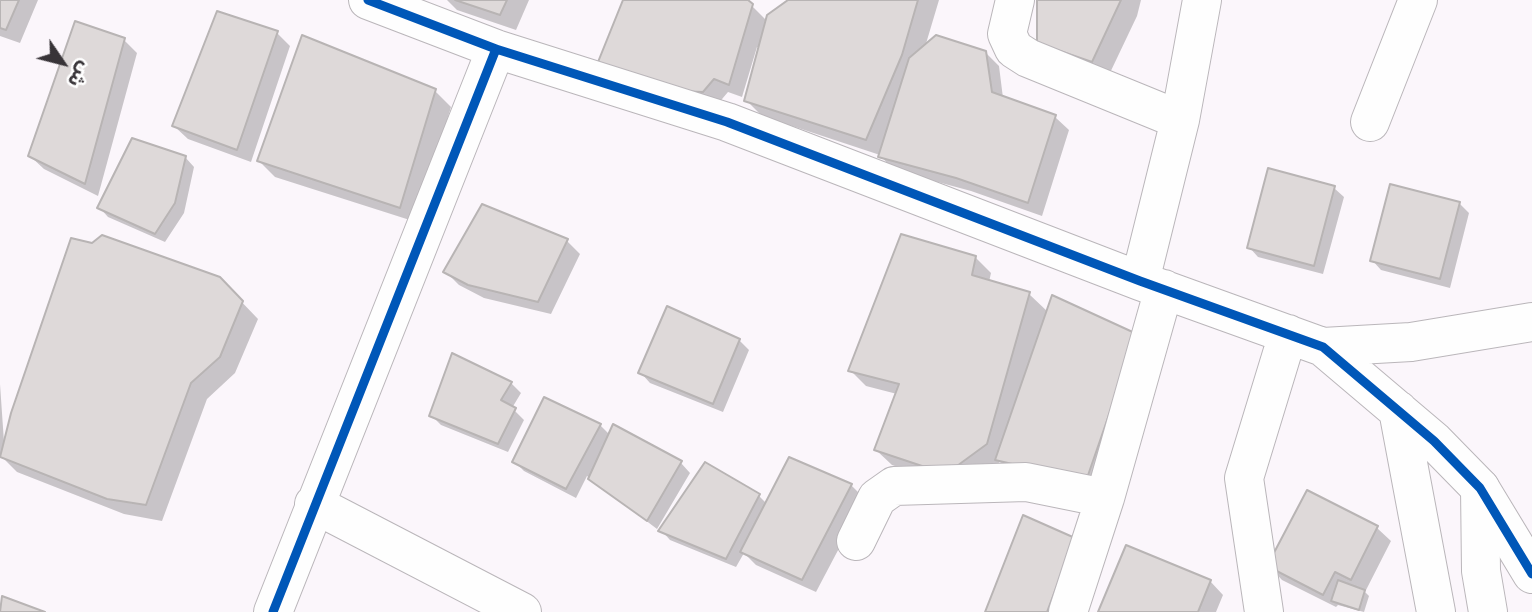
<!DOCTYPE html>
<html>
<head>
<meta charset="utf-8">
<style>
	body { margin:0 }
	#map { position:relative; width:1532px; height:612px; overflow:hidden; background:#fbf6fb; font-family:Lato,"Noto Sans Arabic",sans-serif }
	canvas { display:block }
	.north { position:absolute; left:28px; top:28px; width:70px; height:70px; -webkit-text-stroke:5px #fff; paint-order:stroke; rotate:125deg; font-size:19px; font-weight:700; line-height:28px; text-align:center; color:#383438 }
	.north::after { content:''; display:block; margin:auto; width:24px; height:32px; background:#383438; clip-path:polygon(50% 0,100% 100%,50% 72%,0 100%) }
</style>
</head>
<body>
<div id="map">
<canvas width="1532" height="612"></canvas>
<div class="north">ش</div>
</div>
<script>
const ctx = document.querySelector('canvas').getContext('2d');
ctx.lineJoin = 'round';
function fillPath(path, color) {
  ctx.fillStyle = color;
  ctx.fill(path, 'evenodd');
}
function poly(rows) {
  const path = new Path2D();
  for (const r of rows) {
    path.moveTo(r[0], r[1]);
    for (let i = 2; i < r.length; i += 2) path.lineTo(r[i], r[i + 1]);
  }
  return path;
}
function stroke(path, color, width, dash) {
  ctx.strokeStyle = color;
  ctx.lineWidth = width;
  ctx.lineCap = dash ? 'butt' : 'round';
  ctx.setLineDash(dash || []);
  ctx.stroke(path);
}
fillPath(poly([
	[0,0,38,0,20,43,0,36],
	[447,0,529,0,516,30,457,10],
	[625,0,746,0,767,21,792,0,939,0,925,47,985,52,999,66,1003,98,1055,117,1069,130,1042,216,971,191,893,170,880,155,762,116,746,100,760,48,757,47,742,97,728,92,717,105,688,103],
	[1039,0,1141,0,1137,16,1108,77,1055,58],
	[277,33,290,46,251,162,188,139,174,126],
	[124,40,137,53,98,196,44,169,30,156],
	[435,91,451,107,416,222,275,177,259,161],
	[185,157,194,167,184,213,165,242,108,217,99,207],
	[1334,188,1344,197,1323,274,1258,257,1249,247],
	[1460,204,1469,213,1450,288,1381,270,1372,260],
	[567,241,580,254,551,314,484,298,459,285,446,272],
	[975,257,991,273,989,282,1029,294,1048,312,1136,336,1100,494,1010,473,1000,462,962,489,892,465,876,450,897,394,866,386,850,370],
	[235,295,258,319,235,373,207,399,162,521,124,514,17,472,0,455,0,384,4,442],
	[739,340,749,350,723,412,650,383,641,373],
	[453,356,511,383,521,393,512,408,524,420,508,452,441,425,431,415],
	[600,425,610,435,681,463,690,473,657,529,587,476,576,498,524,471,514,461],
	[790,459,851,485,865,499,816,592,756,565,744,553,736,567,670,540,661,530,705,465,759,496,767,504],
	[1308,492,1377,528,1391,541,1365,592,1369,596,1364,612,1338,605,1336,607,1282,580,1269,566],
	[1210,581,1223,595,1216,612,1100,612]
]), '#0003');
const building = poly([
	[0,0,19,0,6,30,0,28,0,0],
	[455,0,507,0,500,15,455,0],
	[623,0,748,0,753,4,729,85,714,79,703,92,673,91,596,67,623,0],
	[788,0,918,0,902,55,866,140,744,101,767,15,788,0],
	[1037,0,1121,0,1092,62,1037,43,1037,0],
	[217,11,278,31,237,150,172,126,217,11],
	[75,21,125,38,85,184,28,156,75,21],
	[302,35,436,89,400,208,257,161,302,35],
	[936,35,986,51,992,92,1056,115,1028,203,956,178,878,157,909,58,936,35],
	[132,138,186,156,175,203,155,234,97,208,132,138],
	[1268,168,1335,186,1314,266,1247,248,1268,168],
	[1390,184,1460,202,1440,279,1370,261,1390,184],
	[482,204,568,239,538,302,468,285,443,272,482,204],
	[901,234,976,256,972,275,1030,292,987,444,946,474,874,450,899,384,848,371,901,234],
	[102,235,220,277,243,301,220,357,191,383,146,505,107,499,0,457,11,413,71,238,92,243,102,235],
	[1052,295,1137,334,1086,481,995,460,1052,295],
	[667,306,740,339,713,404,638,373,667,306],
	[452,353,512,382,501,400,516,408,498,444,429,416,452,353],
	[544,397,601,424,566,489,512,462,544,397],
	[613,424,682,461,647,521,588,479,613,424],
	[789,457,852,484,802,580,740,552,789,457],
	[705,462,760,494,726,559,658,531,705,462],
	[1307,490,1378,526,1351,580,1335,572,1323,595,1267,566,1307,490],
	[1023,515,1075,538,1047,612,985,612,1023,515],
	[1126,545,1211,580,1198,612,1098,612,1126,545],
	[1338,580,1365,590,1359,610,1331,601,1338,580],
	[2,596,45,612,0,612,2,596]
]);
fillPath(building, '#ded9d9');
stroke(building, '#b8b4b4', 2);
const minor = poly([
	[368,0,496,49,727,122,1140,281,1323,347,1434,441,1480,488,1532,574],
	[1015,0,1007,34,1014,49,1028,58,1180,120],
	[1370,122,1418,0],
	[1140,281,1180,120,1202,0],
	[1323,347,1411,342,1532,322],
	[1398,410,1436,612],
	[314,504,522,612],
	[856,541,877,498,894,486,1026,482,1105,498],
	[273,612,496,49],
	[1068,612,1105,498,1164,289],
	[1264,612,1244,478,1288,334]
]);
const highway = poly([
	[1480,488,1481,571,1488,612]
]);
stroke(minor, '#bab6ba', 40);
stroke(highway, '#bab6ba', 40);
stroke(minor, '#fefefe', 38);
stroke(highway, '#fefefe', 38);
stroke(poly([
	[368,0,496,49,727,122,1140,281,1323,347,1434,441,1480,488,1532,574],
	[273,612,496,49]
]), '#0057b8', 9);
</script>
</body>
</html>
